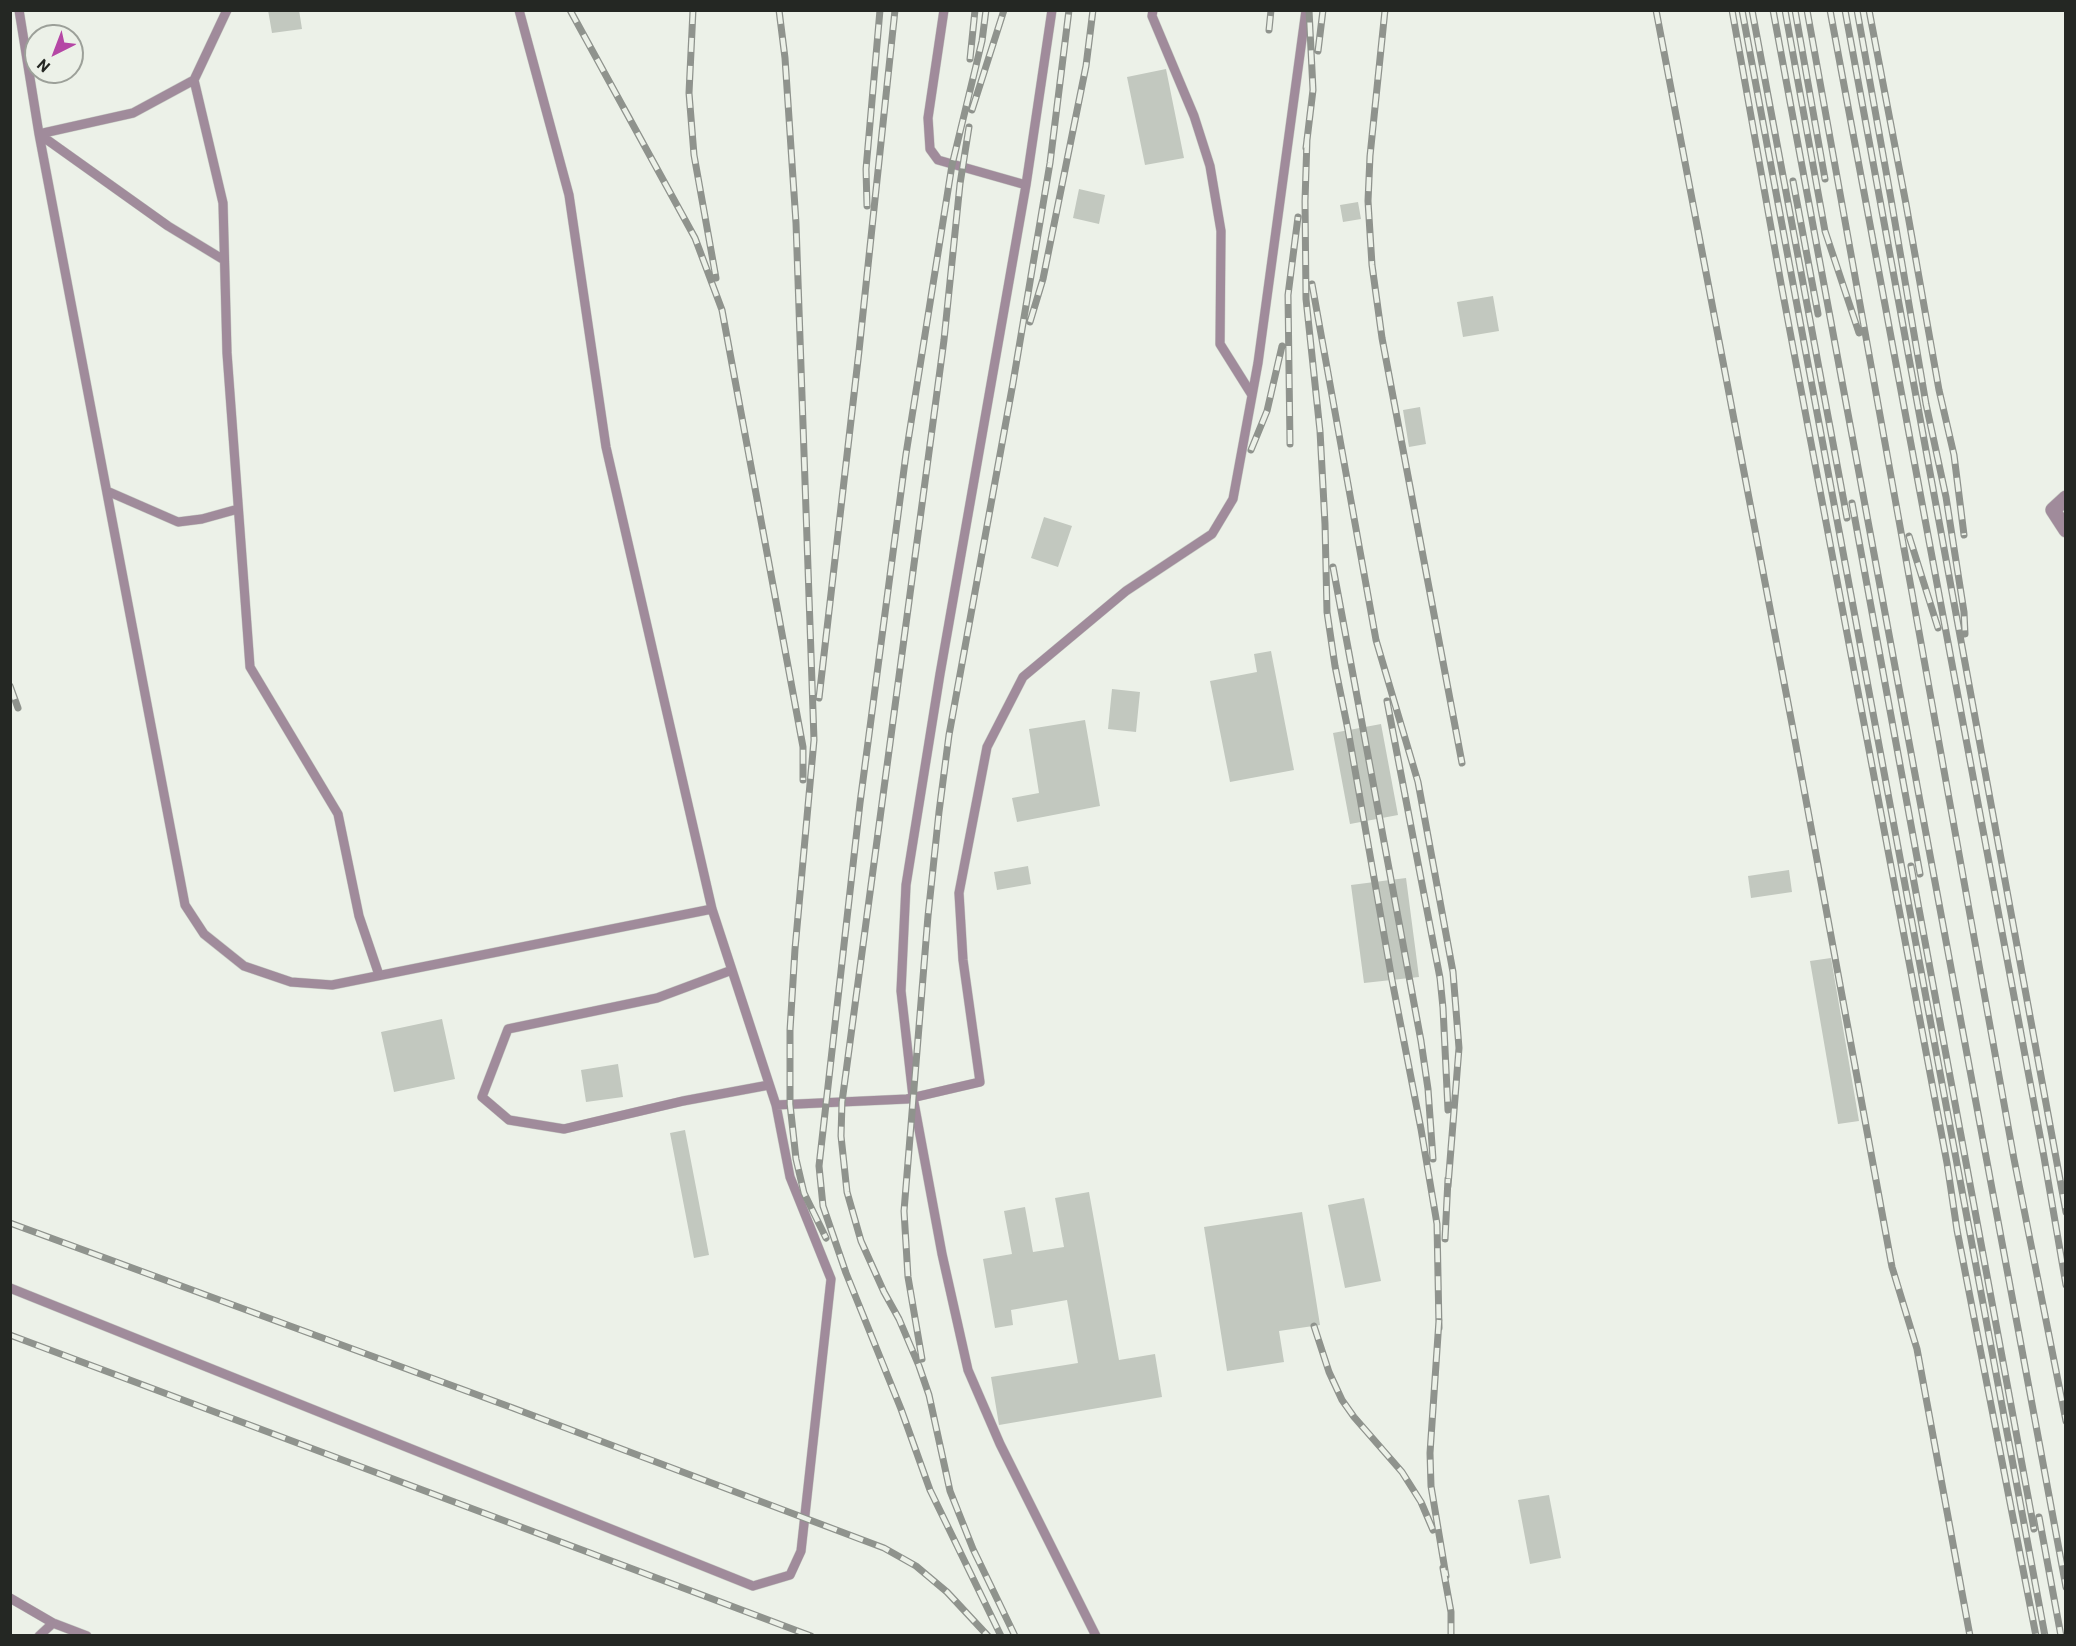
<!DOCTYPE html>
<html>
<head>
<meta charset="utf-8">
<style>
	body { margin:0 }
	#map { position:relative; width:2076px; height:1646px; overflow:hidden; background:#ecf1e8; font-family:Barlow,sans-serif }
	canvas { display:block }
	.frame { position:absolute; inset:0; border:12px solid #242723; pointer-events:none }
	.north { position:absolute; left:24px; top:24px; width:60px; height:60px; box-sizing:border-box; background:#ecf1e8; border:2px solid #9ca099; border-radius:50%; rotate:222deg; font-size:16px; font-weight:700; line-height:24px; text-align:center; color:#242723 }
	.north::after { content:''; display:block; margin:auto; width:21px; height:27px; background:#b547a5; clip-path:polygon(50% 0,100% 100%,50% 72%,0 100%) }
</style>
</head>
<body>
<div id="map">
<canvas width="2076" height="1646"></canvas>
<div class="frame"></div>
<div class="north">N</div>
</div>
<script>
const ctx = document.querySelector('canvas').getContext('2d');
ctx.lineJoin = 'round';
function fillPath(path, color) {
  ctx.fillStyle = color;
  ctx.fill(path, 'evenodd');
}
function poly(rows) {
  const path = new Path2D();
  for (const r of rows) {
    path.moveTo(r[0], r[1]);
    for (let i = 2; i < r.length; i += 2) path.lineTo(r[i], r[i + 1]);
  }
  return path;
}
function stroke(path, color, width, dash) {
  ctx.strokeStyle = color;
  ctx.lineWidth = width;
  ctx.lineCap = dash ? 'butt' : 'round';
  ctx.setLineDash(dash || []);
  ctx.stroke(path);
}
fillPath(poly([
	[268,10,299,10,302,29,272,33],
	[1166,69,1184,158,1145,165,1127,77],
	[1079,189,1105,195,1099,224,1073,218],
	[1358,202,1361,219,1343,222,1340,205],
	[1493,296,1499,331,1463,337,1457,302],
	[1420,407,1426,444,1409,447,1403,410],
	[1044,517,1072,526,1058,567,1031,558],
	[1271,651,1294,770,1230,782,1210,681,1257,672,1254,654],
	[1112,689,1140,692,1136,732,1108,729],
	[1085,720,1100,806,1017,822,1012,798,1039,793,1029,729],
	[1381,724,1398,815,1350,824,1333,733],
	[1028,866,1031,884,997,890,994,872],
	[1789,870,1792,892,1751,898,1748,876],
	[1406,878,1419,977,1364,983,1351,885],
	[1831,958,1859,1121,1838,1124,1810,961],
	[442,1019,455,1079,394,1092,381,1032],
	[618,1064,623,1097,586,1102,581,1070],
	[685,1130,709,1255,694,1258,670,1133],
	[1089,1192,1119,1360,1155,1354,1162,1397,999,1425,991,1377,1078,1363,1067,1300,1011,1310,1013,1325,995,1328,983,1259,1012,1254,1004,1211,1025,1207,1033,1252,1064,1247,1055,1198],
	[1364,1198,1381,1281,1345,1288,1328,1205],
	[1302,1212,1320,1325,1279,1331,1284,1362,1227,1371,1204,1227],
	[1549,1495,1561,1558,1530,1564,1518,1500]
]), '#c2c8bf');
const service = poly([
	[19,10,39,134,185,905,204,934,244,966,291,982,332,985,712,909],
	[944,10,928,118,930,149,938,160,1026,185,1052,10],
	[1153,10,1152,16,1194,116,1210,166,1221,231,1220,344,1252,395],
	[194,80,223,203,227,353,250,667,338,814,359,916,379,975],
	[39,134,133,113,194,80,227,10],
	[39,134,168,226,224,260],
	[1026,185,940,674,906,885,901,991,913,1097,942,1254,968,1370,1000,1444,1096,1636],
	[107,491,178,522,202,519,238,509],
	[732,970,657,998,508,1029,482,1097,509,1120,564,1129,683,1101,769,1085],
	[776,1105,907,1099,980,1082,963,960,959,893,987,747,1023,677,1126,591,1212,534,1233,499,1258,363,1306,10],
	[10,1288,753,1586,790,1575,801,1551,831,1279,790,1177,776,1105,712,909,606,447,569,195,519,10],
	[10,1598,53,1623,87,1636],
	[39,1636,53,1623]
]);
const minor = poly([
	[2066,498,2053,510,2066,530]
]);
stroke(service, '#c8cdc5', 10);
stroke(minor, '#c8cdc5', 16);
stroke(service, '#a08b9b', 9);
stroke(minor, '#a08b9b', 15);
const rail = poly([
	[570,10,695,238,722,310,803,747,803,780],
	[693,10,689,93,694,155,716,278],
	[779,10,785,58,796,223,814,740,795,949,790,1030,790,1104,796,1159,804,1193,826,1238],
	[986,10,982,41,952,165,906,454,860,803,819,1166,823,1206,846,1273,901,1409,930,1490,1001,1636],
	[1385,10,1370,156,1368,201,1372,265,1382,338,1462,763],
	[1656,10,1792,724,1892,1267,1917,1349,1970,1636],
	[1732,10,1782,289,1947,1163,1957,1230,2036,1636],
	[1742,10,2045,1636],
	[1752,10,1847,518],
	[1773,10,2066,1587],
	[1785,10,1825,231,1859,333],
	[1795,10,1825,179],
	[1807,10,2014,1159,2066,1421],
	[1830,10,2044,1157,2066,1285],
	[1845,10,2066,1212],
	[1857,10,1891,199,1926,404,1946,497,1964,612,1965,634],
	[1869,10,1906,204,1939,390,1954,455,1964,535],
	[1269,30,1271,10],
	[1318,51,1323,10],
	[970,59,975,10],
	[972,110,1004,10],
	[969,127,960,184,944,340,842,1102,841,1136,847,1192,861,1241,884,1292,899,1319,919,1366,929,1395,950,1491,973,1549,1015,1636],
	[1307,139,1305,201,1306,299,1320,431,1325,524,1327,612,1335,666,1348,730,1392,980,1421,1129,1437,1224,1439,1328],
	[1306,148,1313,90,1309,10],
	[1793,181,1818,314],
	[867,206,866,169,880,10],
	[1312,284,1376,640,1418,782,1453,972,1459,1048,1448,1186],
	[1030,322,1043,279,1086,66,1093,10],
	[1290,444,1288,295,1298,217],
	[1251,450,1267,411,1282,346],
	[1852,503,1920,874],
	[1909,536,1938,628],
	[1333,567,1421,1041,1428,1089,1433,1159],
	[10,686,18,708],
	[819,698,859,351,895,10],
	[1387,701,1440,978,1443,1008,1448,1110],
	[1911,866,2034,1529],
	[10,1223,513,1408,884,1548,916,1566,947,1592,988,1636],
	[1445,1239,1448,1179],
	[1439,1320,1430,1453,1431,1486,1446,1576],
	[1314,1326,1329,1372,1342,1400,1354,1417,1402,1472,1421,1502,1433,1530],
	[10,1335,811,1636],
	[922,1359,908,1277,904,1211,928,916,939,812,949,735,1013,383,1050,163,1069,10],
	[2039,1517,2061,1636],
	[1443,1568,1451,1612,1451,1636]
]);
stroke(rail, '#8f938d', 7);
stroke(rail, '#ecf1e8', 4.5, [14]);
</script>
</body>
</html>
